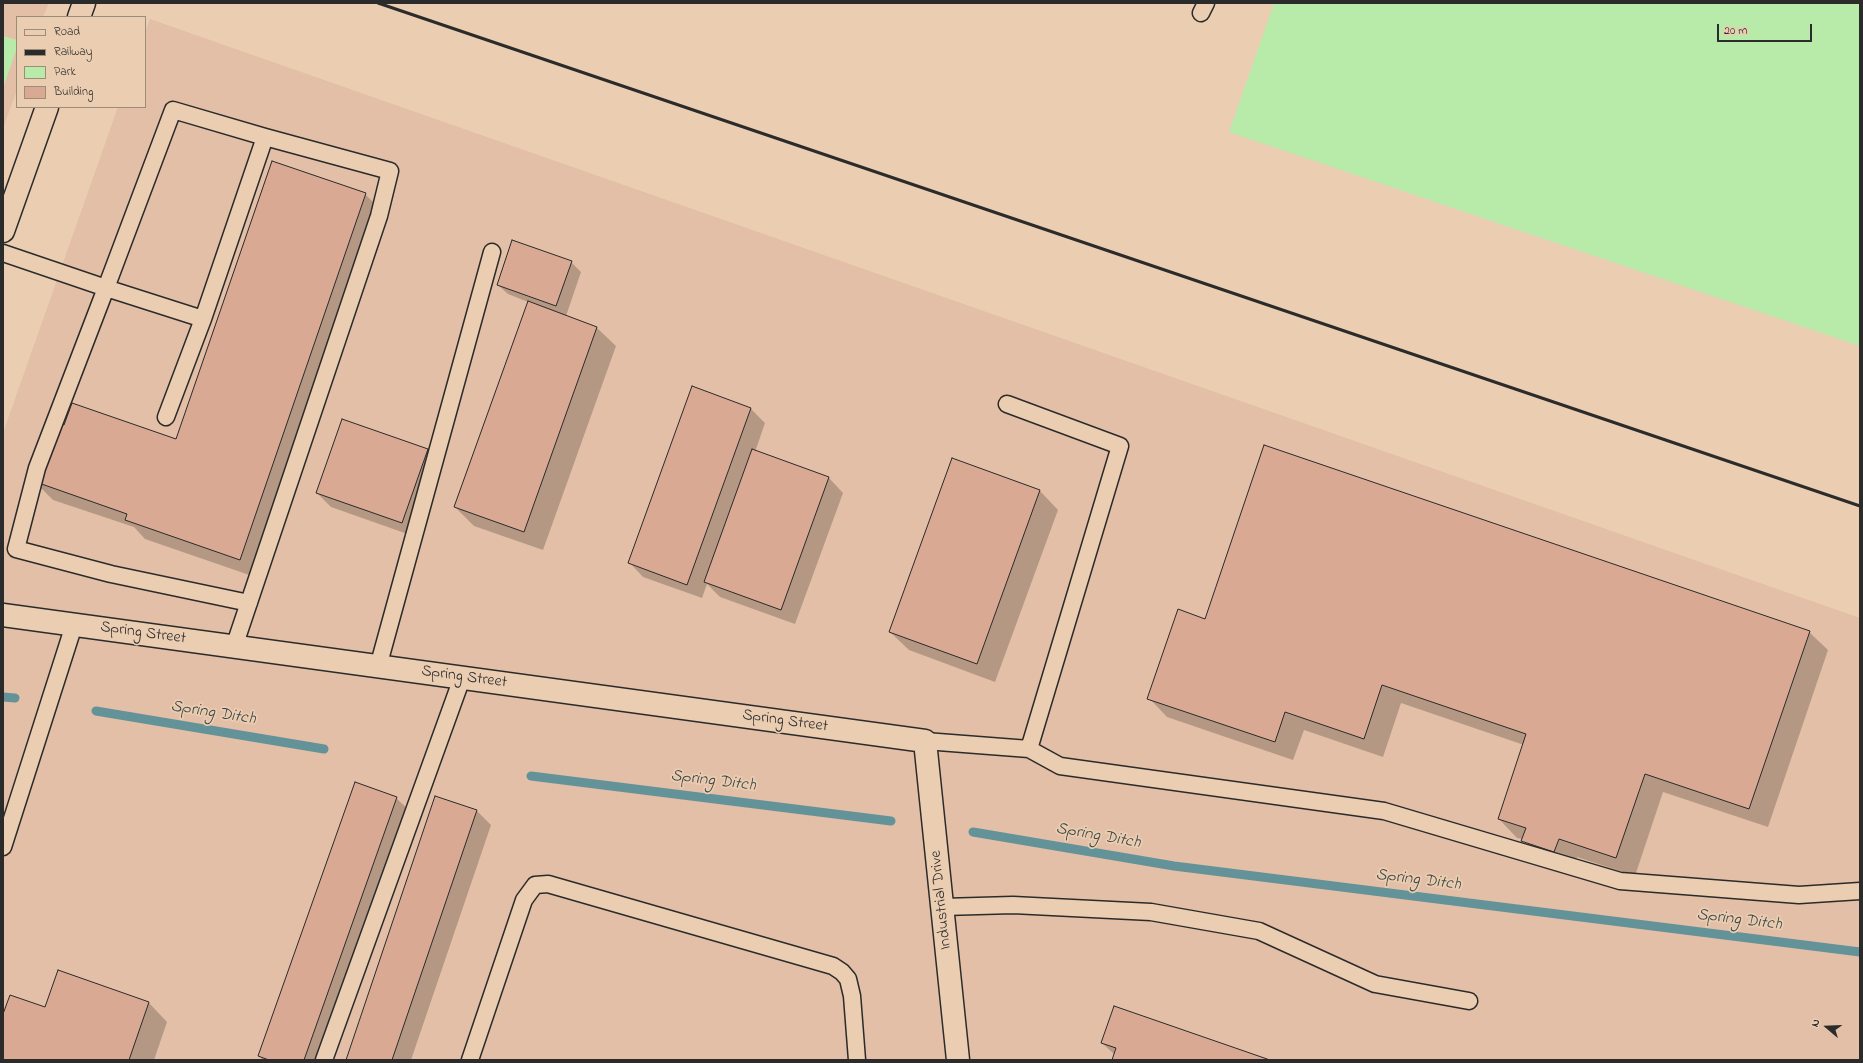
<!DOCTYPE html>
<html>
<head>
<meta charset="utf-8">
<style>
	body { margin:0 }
	#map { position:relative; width:1863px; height:1063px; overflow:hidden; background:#ebcdb1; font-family:"Indie Flower",sans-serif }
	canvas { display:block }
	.frame { position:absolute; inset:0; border:4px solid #2b2b2b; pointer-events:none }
	.legend { position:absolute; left:16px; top:16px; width:130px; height:92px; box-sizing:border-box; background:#ebcdb1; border:1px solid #9e8c7b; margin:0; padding:5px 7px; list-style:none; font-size:12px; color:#2b2b2b }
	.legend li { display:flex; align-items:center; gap:8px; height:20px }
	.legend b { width:20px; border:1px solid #9e8c7b }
	.north { position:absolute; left:1807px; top:1007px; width:40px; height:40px; -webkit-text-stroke:3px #ebcdb1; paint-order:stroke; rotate:289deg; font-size:11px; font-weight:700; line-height:16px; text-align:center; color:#2b2b2b }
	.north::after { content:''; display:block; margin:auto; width:14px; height:18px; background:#2b2b2b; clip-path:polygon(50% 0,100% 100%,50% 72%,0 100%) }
	.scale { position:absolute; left:1717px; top:24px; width:95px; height:18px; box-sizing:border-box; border:2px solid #2b2b2b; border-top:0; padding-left:5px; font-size:12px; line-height:14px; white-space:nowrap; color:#2b2b2b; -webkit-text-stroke:3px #ebcdb1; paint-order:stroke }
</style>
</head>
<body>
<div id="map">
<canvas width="1863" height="1063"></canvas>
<div class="frame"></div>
<ul class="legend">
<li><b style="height:5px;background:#ebcdb1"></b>Road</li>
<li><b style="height:5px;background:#2b2b2b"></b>Railway</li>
<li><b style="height:11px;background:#b8eaaa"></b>Park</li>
<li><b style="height:11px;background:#daa994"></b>Building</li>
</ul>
<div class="north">N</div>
<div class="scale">20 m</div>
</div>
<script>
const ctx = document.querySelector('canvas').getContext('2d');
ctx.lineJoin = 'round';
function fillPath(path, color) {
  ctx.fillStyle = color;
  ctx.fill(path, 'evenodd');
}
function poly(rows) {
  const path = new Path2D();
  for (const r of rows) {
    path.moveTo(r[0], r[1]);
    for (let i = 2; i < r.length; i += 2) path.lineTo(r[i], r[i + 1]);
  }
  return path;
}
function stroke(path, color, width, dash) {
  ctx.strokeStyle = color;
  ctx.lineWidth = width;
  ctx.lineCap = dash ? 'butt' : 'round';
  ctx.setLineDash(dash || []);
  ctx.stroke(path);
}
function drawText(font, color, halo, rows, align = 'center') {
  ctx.font = font + ' "Indie Flower",sans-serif';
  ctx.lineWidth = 3.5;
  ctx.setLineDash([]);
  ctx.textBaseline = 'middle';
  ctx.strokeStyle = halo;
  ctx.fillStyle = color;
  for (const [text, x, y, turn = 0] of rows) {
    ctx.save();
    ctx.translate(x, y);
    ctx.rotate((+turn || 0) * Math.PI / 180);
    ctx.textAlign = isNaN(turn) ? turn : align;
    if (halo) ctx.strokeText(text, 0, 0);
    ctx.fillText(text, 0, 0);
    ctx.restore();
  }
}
fillPath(poly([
	[3,3,49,3,43,17,17,17,17,90,3,128],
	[150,19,1860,618,1860,1060,3,1060,3,433,118,107,145,107,145,32]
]), '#e2bfa6');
fillPath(poly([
	[1274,3,1860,3,1860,346,1229,132],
	[3,36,17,40,17,48,3,88]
]), '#b8eaaa');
fillPath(poly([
	[365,194,384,213,258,578,145,539,134,527,53,500,34,481,65,426,177,440],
	[571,262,581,272,566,316,597,328,616,346,543,550,474,526,455,507,528,302,508,294,498,285],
	[751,409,765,423,755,452,829,478,843,493,795,624,720,597,707,584,702,598,643,577,629,562],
	[427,450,442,465,416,537,331,507,317,493],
	[953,460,1040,491,1058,510,995,682,909,650,890,632],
	[1206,620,1809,632,1828,650,1768,827,1663,792,1635,876,1577,857,1573,870,1541,859,1523,839,1517,838,1499,819,1524,745,1401,703,1383,757,1304,730,1293,760,1167,717,1149,698],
	[436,797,477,811,491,825,411,1060,347,1060],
	[396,798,411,812,323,1060,263,1060,259,1056],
	[59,971,149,1003,167,1022,154,1060,3,1060,3,1017,46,1008],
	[1102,1043,1267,1060,1113,1060,1115,1055]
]), '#0003');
stroke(poly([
	[3,697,15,698],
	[96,711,324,749],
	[531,776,891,821],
	[973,832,1174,866,1860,952]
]), '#639399', 9);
const building = poly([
	[272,161,366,193,240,560,125,520,127,514,33,481,54,421,64,425,72,403,176,439,272,161],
	[512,240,572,261,556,306,497,285,512,240],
	[528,301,597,327,524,532,454,507,528,301],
	[692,386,751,408,687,585,628,563,692,386],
	[342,419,428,449,402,523,316,493,342,419],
	[1264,445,1810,631,1749,809,1645,774,1616,858,1559,839,1554,852,1521,841,1526,828,1498,819,1526,734,1382,685,1364,739,1285,712,1275,742,1147,699,1178,609,1205,619,1264,445],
	[752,449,829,477,781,610,704,582,752,449],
	[952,458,1040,490,977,664,889,632,952,458],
	[355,782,397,797,304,1060,269,1060,258,1056,355,782],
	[435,796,477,810,392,1060,346,1060,435,796],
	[58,970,149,1002,129,1060,3,1060,3,1014,10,995,45,1007,58,970],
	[1114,1006,1270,1060,1112,1060,1116,1048,1101,1043,1114,1006]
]);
fillPath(building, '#daa994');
stroke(building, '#2b2b2b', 1);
const lane = poly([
	[1201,13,1206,3],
	[3,253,106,288,37,468,16,549,111,574,249,603],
	[1007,404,1120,446,1029,749],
	[166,417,203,319],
	[234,647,379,216,390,171,265,137,173,110,106,288,203,319,265,137],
	[378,667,492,252],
	[925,741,1029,749,1060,766,1384,811,1620,881,1799,895,1860,891],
	[3,847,74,625],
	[943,907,1013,905,1151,912,1259,931,1375,984,1469,1001],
	[324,1060,462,678],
	[470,1060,524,900,535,885,548,884,833,966,842,972,848,979,852,996,857,1060]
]);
const street = poly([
	[3,615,925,741,958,1060]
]);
const secondary = poly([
	[79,17,84,3],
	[3,231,47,107]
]);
stroke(lane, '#2b2b2b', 19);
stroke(street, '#2b2b2b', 25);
stroke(secondary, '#2b2b2b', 25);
stroke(lane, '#ebcdb1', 16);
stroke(street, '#ebcdb1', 22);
stroke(secondary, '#ebcdb1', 22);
stroke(poly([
	[378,3,1860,506]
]), '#2b2b2b', 3);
drawText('16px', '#2b2b2b', '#ebcdb1', [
	["Spring Street",143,634,8],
	["Spring Street",464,678,8],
	["Spring Street",785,722,8],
	["Industrial Drive",942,900,-96]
]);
drawText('italic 17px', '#394546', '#ebcdb1', [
	["Spring Ditch",213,714,9],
	["Spring Ditch",713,782,7],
	["Spring Ditch",1098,837,10],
	["Spring Ditch",1418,881,7],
	["Spring Ditch",1739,921,7]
]);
</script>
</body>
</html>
